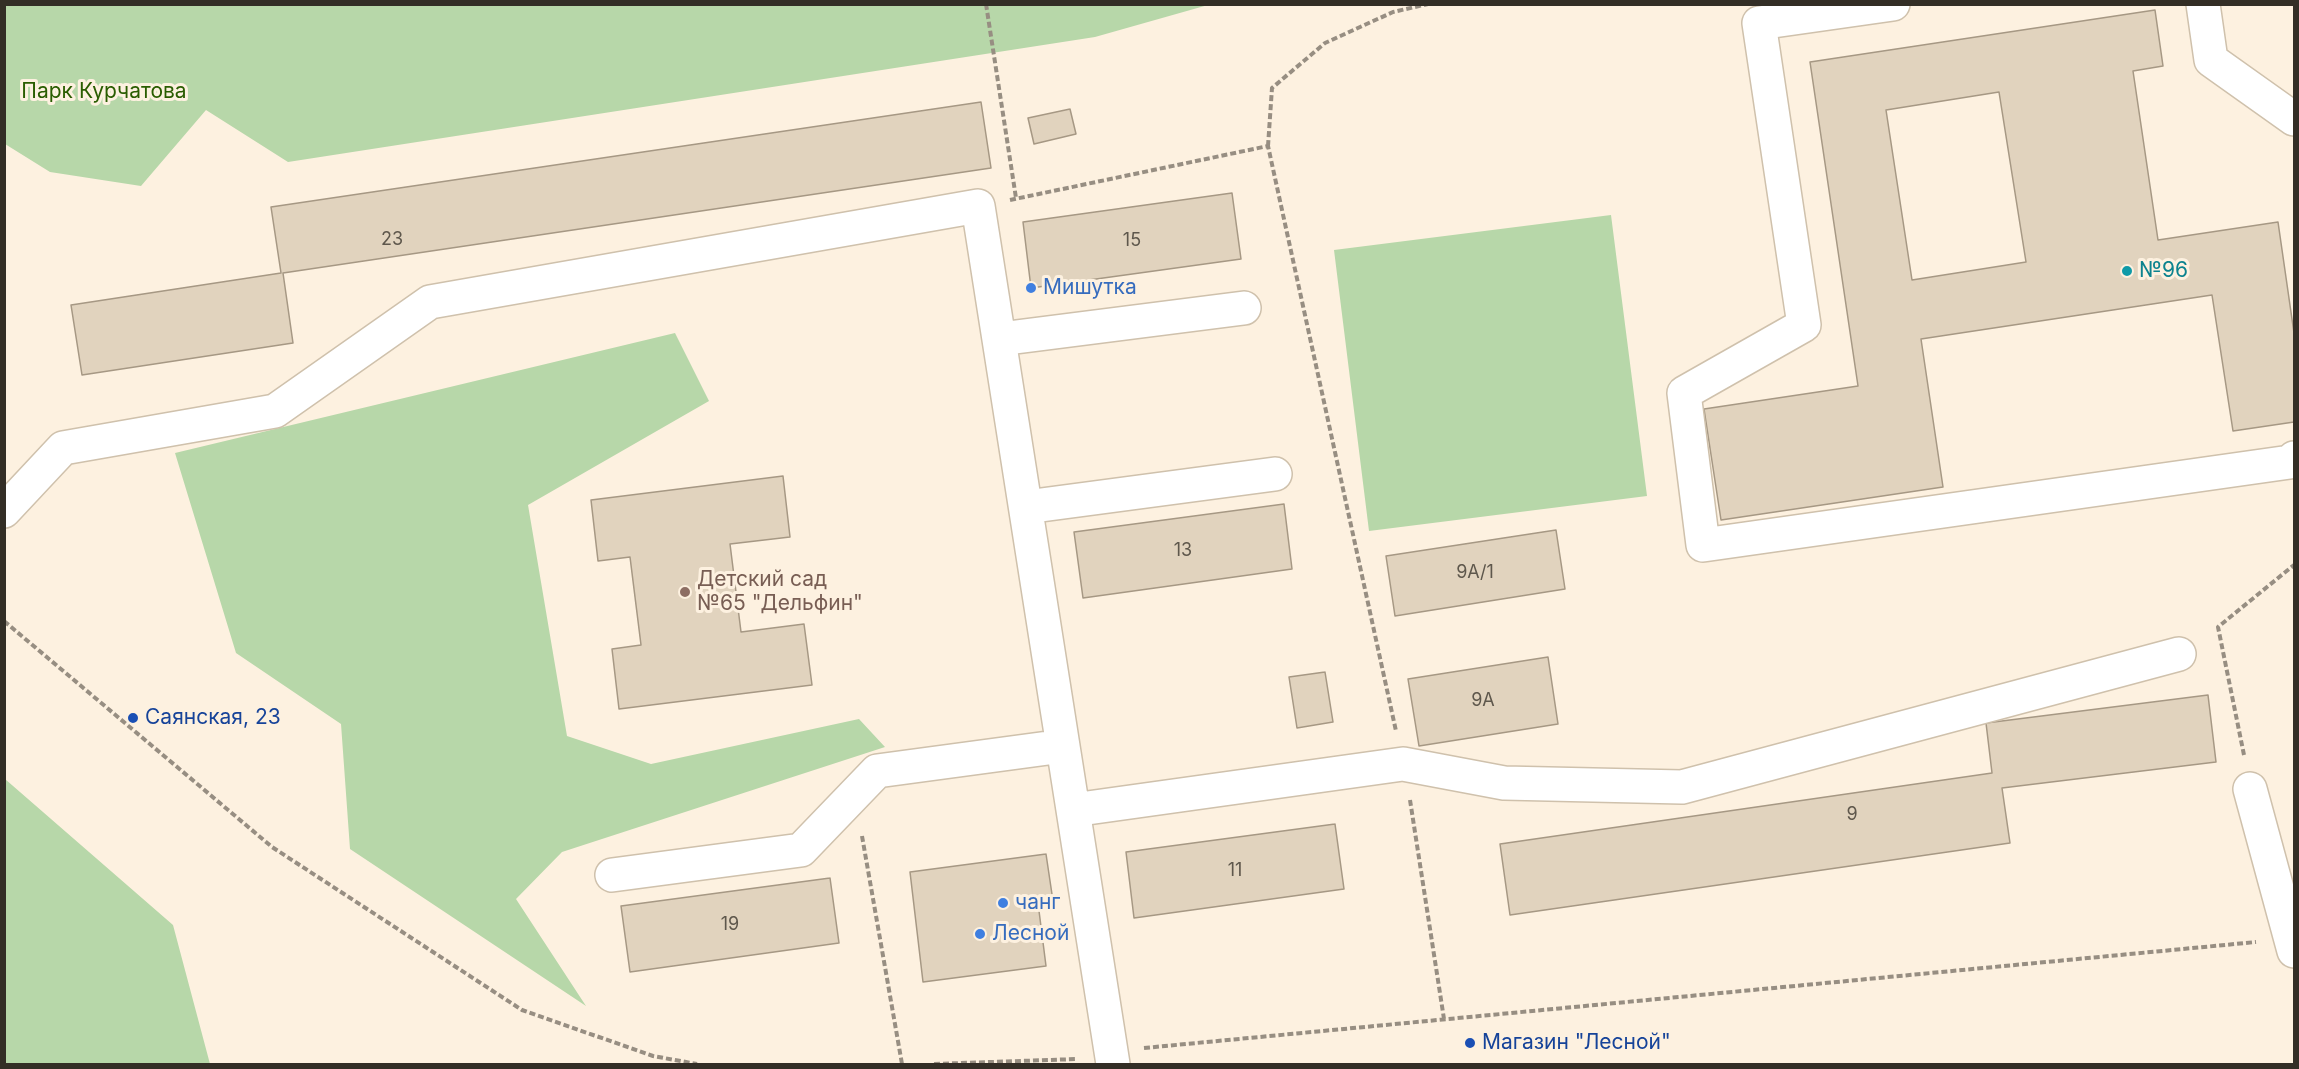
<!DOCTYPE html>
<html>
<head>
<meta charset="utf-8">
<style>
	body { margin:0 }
	#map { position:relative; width:2299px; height:1069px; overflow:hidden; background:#fdf1e0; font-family:Inter,sans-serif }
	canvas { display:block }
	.frame { position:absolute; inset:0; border:6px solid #332e26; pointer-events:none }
</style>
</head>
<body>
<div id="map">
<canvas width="2299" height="1069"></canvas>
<div class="frame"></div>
</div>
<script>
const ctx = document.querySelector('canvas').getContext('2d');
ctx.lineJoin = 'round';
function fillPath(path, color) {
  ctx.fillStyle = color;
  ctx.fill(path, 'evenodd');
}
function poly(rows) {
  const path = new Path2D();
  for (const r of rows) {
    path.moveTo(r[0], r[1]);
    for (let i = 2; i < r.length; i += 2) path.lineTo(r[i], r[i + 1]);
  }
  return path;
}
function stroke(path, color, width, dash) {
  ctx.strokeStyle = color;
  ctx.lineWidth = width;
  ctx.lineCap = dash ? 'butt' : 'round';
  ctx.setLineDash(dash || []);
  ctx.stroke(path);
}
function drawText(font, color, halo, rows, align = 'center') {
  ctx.font = font + ' Inter,sans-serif';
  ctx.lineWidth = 6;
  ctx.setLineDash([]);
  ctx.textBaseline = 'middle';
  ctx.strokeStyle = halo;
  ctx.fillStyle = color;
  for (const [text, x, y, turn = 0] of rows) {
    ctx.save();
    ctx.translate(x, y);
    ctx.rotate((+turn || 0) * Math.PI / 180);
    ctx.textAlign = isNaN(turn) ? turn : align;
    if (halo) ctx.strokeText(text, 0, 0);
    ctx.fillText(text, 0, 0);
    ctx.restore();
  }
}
fillPath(poly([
	[4,5,5,4,1208,5,1095,37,288,162,206,110,141,186,50,172,5,144],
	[1611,215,1647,496,1369,531,1334,250],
	[675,333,709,401,528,505,567,736,651,764,859,719,885,747,562,852,516,899,586,1006,350,849,341,724,236,653,175,453],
	[5,779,173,925,210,1064,5,1064]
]), '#b7d7a9');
const building = poly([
	[2155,10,2163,66,2133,71,2158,240,2278,222,2294,333,2294,422,2233,431,2212,295,1921,339,1943,487,1721,520,1704,409,1858,386,1810,62,2155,10],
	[1999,92,2026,262,1912,280,1886,110,1999,92],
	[981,102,991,168,283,273,293,343,82,375,71,305,281,273,271,207,981,102],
	[1070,109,1076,134,1034,144,1028,118,1070,109],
	[1232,193,1241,259,1031,288,1023,222,1232,193],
	[783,476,790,537,730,544,741,632,804,624,812,685,619,709,612,649,641,645,630,557,598,561,591,500,783,476],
	[1284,504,1292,569,1083,598,1074,532,1284,504],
	[1556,530,1565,589,1395,616,1386,556,1556,530],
	[1548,657,1558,724,1419,746,1408,679,1548,657],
	[1325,672,1333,722,1297,728,1289,677,1325,672],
	[2208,695,2216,762,2002,788,2010,843,1510,915,1500,844,1992,773,1986,723,2208,695],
	[1335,824,1344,889,1134,918,1126,852,1335,824],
	[1046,854,1053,901,1038,903,1046,966,923,982,910,872,1046,854],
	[830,878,839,943,630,972,621,906,830,878]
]);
fillPath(building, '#e1d3be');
stroke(building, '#a69884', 1.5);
const minor = poly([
	[1893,4,1759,23,1804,325,1684,393,1703,545,2290,462,2294,458],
	[2203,4,2211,60,2294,119],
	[1000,339,1244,308],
	[1026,507,1275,474],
	[4,511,63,448,275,411,430,302,978,206,1113,1064],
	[2250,789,2294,951],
	[1073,810,1403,764,1504,783,1682,787,2179,654],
	[612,875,801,850,877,771,1063,746]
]);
stroke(minor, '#cfc1ac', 36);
stroke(poly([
	[986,4,1016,198],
	[1268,146,1272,88,1325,43,1393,12,1428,4],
	[1010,200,1268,146,1396,731],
	[4,621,272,847,522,1010,653,1056,697,1064],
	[2244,755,2218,627,2294,565],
	[1410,800,1444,1019],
	[862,836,902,1064],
	[1144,1048,2256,942],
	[934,1064,1077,1059]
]), '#978e82', 4, [6, 3]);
stroke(minor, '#fff', 33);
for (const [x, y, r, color] of [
	[2127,271,6,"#0f9aa8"],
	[1031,288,6,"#3f7fe0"],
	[685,592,6,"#8d6e63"],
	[133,718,6,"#1a4fb4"],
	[1003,903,6,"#3f7fe0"],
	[980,934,6,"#3f7fe0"],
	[1470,1043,6,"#1a4fb4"]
]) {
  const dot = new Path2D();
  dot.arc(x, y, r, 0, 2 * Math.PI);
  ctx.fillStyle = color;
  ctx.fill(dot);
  stroke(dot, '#fdf1e0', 2);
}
drawText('18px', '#5e574c', null, [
	["23",392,240],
	["15",1132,241],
	["13",1183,551],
	["9А/1",1475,573],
	["9А",1483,701],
	["9",1852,815],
	["11",1235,871],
	["19",730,925]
]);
drawText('21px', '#2a5d01', '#fdf1e0', [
	["Парк Курчатова",104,92]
]);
drawText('21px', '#0d838f', '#fdf1e0', [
	["№96",2139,271]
], 'left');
drawText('21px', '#366cbe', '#fdf1e0', [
	["Мишутка",1043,288],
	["чанг",1015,903],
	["Лесной",992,934]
], 'left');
drawText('21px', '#785e54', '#fdf1e0', [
	["Детский сад",697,580],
	["№65 \"Дельфин\"",697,604]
], 'left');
drawText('21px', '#164399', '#fdf1e0', [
	["Саянская, 23",145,718],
	["Магазин \"Лесной\"",1482,1043]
], 'left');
</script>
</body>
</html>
